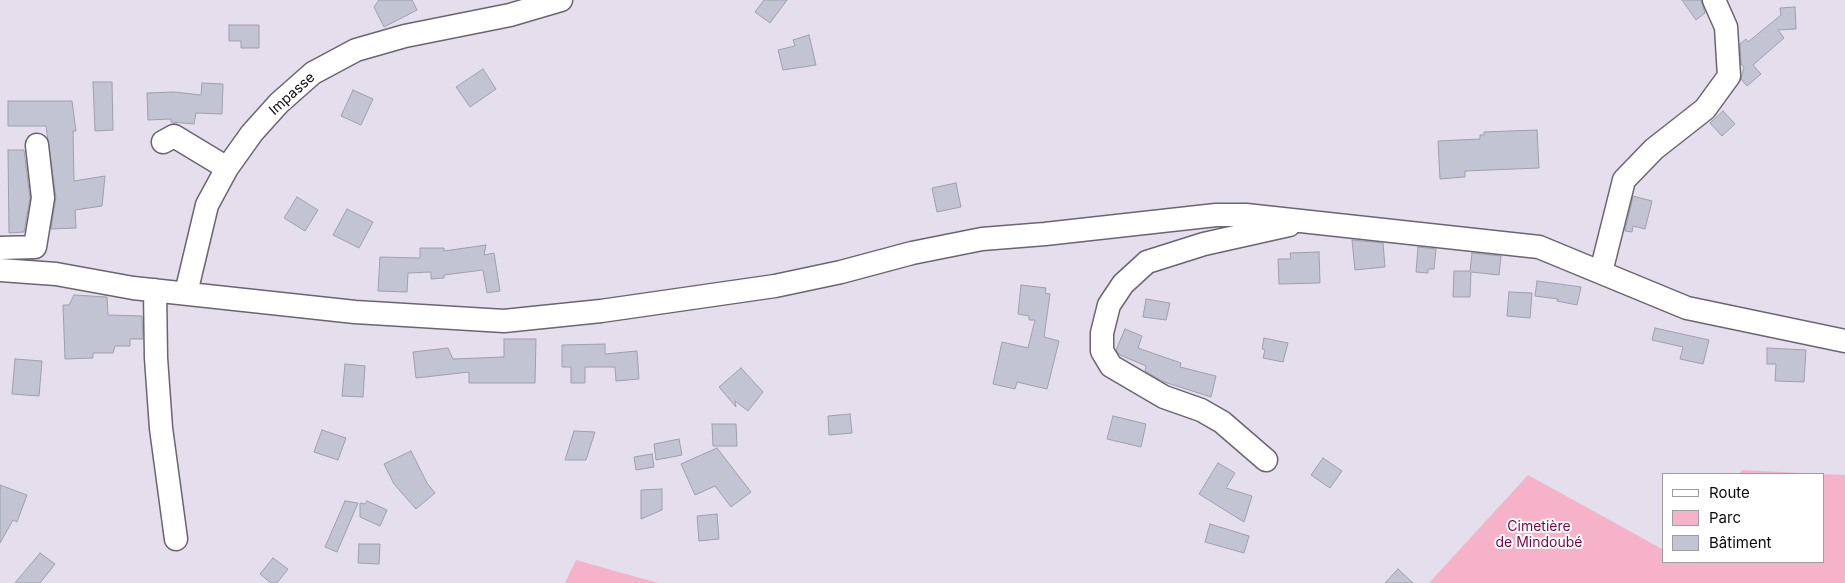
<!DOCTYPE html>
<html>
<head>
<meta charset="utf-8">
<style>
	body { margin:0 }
	#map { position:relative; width:1845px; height:583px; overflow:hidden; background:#e5deed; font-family:Inter,sans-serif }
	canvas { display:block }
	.legend { position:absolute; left:1662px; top:473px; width:162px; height:90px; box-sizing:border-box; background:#fff; border:1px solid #9e9d9f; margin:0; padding:6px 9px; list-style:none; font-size:15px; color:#0d0a0f }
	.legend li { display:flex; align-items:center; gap:10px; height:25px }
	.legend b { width:25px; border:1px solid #9e9d9f }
</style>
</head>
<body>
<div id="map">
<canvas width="1845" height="583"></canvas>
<ul class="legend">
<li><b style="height:6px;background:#fff"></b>Route</li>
<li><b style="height:14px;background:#f6b2c8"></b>Parc</li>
<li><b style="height:14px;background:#c3c4d3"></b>Bâtiment</li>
</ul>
</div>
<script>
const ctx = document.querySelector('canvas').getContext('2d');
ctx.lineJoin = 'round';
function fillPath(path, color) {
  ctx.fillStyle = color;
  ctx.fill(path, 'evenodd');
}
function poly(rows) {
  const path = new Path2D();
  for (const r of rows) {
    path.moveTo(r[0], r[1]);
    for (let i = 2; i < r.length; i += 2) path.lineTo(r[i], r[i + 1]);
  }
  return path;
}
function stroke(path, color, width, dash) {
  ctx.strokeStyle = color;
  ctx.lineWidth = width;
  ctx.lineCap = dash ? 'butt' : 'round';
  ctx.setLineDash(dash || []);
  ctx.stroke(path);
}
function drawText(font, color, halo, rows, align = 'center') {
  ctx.font = font + ' Inter,sans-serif';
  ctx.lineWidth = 4;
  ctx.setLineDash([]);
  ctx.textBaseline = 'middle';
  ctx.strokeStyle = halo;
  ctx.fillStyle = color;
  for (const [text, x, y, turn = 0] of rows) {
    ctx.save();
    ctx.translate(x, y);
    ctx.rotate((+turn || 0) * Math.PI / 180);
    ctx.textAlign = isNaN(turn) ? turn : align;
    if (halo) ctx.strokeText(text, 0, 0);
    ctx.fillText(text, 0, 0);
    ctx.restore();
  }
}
fillPath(poly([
	[1742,470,1821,474,1739,474],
	[1824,474,1845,475,1845,583,1429,583,1528,475,1664,550,1664,562,1824,562],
	[576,560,658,583,565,583]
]), '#f6b2c8');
const building = poly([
	[379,0,412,0,417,10,384,27,374,7,379,0],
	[764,0,787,0,770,23,755,12,764,0],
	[1682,0,1701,0,1705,13,1696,20,1682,0],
	[1795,7,1796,29,1778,30,1784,38,1753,65,1761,74,1747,86,1741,79,1744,67,1741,64,1740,44,1746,39,1748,42,1781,15,1780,8,1795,7],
	[229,25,259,25,259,48,241,48,241,41,229,41,229,25],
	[809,35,816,65,783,70,778,50,795,46,793,40,809,35],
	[483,69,496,89,470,107,456,87,483,69],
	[93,82,112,82,113,130,95,131,93,82],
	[202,83,223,84,222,114,196,113,194,124,171,122,171,119,148,120,147,93,174,92,201,95,202,83],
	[353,90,373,99,361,125,341,116,353,90],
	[8,101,72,101,76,131,73,131,74,181,105,176,102,206,75,210,76,228,51,229,56,197,46,126,8,126,8,101],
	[1723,111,1735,124,1722,136,1710,123,1723,111],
	[1537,130,1539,168,1465,171,1465,177,1440,179,1438,141,1480,139,1480,135,1484,135,1484,132,1537,130],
	[8,150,24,150,30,198,24,232,9,233,8,150],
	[956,183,961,207,937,212,932,188,956,183],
	[1633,196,1652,201,1645,229,1633,226,1632,232,1625,231,1633,196],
	[297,197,318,210,305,231,284,218,297,197],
	[347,209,373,222,359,248,333,235,347,209],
	[1352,240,1383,243,1385,267,1355,270,1352,240],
	[486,245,484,255,494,253,500,291,487,293,483,270,444,275,444,278,431,279,431,272,408,273,407,292,378,291,380,257,420,258,420,248,444,248,444,251,486,245],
	[1418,247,1436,249,1434,269,1428,269,1428,273,1416,272,1418,247],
	[1319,252,1320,283,1279,284,1278,259,1291,259,1290,253,1319,252],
	[1472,253,1501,256,1499,275,1471,272,1470,297,1453,297,1454,271,1470,271,1472,253],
	[1537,281,1581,287,1577,305,1557,301,1558,299,1535,296,1537,281],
	[1021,285,1046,288,1045,293,1050,294,1044,337,1059,341,1047,389,1017,382,1015,389,993,384,1002,342,1028,348,1035,320,1029,320,1029,316,1018,314,1021,285],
	[1509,292,1532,293,1530,318,1507,316,1509,292],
	[74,295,107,297,108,315,142,316,143,339,130,339,130,346,115,346,113,353,93,353,93,358,65,359,63,305,69,305,74,295],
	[1146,299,1170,303,1166,320,1143,317,1146,299],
	[1655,328,1709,340,1703,364,1680,359,1683,347,1652,340,1655,328],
	[1125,329,1142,336,1138,348,1181,363,1180,367,1216,376,1211,397,1164,382,1145,371,1146,366,1120,355,1116,350,1125,329],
	[1264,338,1288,343,1283,362,1263,358,1265,350,1262,349,1264,338],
	[504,339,536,339,535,383,469,383,469,372,416,378,413,352,448,348,453,359,504,357,504,339],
	[605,344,605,354,637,351,639,379,616,381,615,367,585,367,585,383,571,383,571,367,562,367,562,345,605,344],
	[1767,348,1806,350,1804,382,1775,381,1776,364,1767,364,1767,348],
	[15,359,42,361,39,396,12,394,15,359],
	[345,364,365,366,363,397,342,396,345,364],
	[741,368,763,392,748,411,735,401,736,407,719,387,741,368],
	[850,414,852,433,829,435,828,416,850,414],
	[1113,416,1146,424,1141,447,1107,439,1113,416],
	[712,424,736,424,737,446,713,446,712,424],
	[322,430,346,438,338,460,314,452,322,430],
	[574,431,595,432,586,460,565,460,574,431],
	[679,439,682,455,656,460,654,444,679,439],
	[717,448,751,492,731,507,715,486,695,495,681,464,717,448],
	[411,451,427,483,435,493,416,509,394,484,384,464,411,451],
	[652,454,654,467,636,470,634,457,652,454],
	[1323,458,1342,471,1330,488,1311,475,1323,458],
	[1218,463,1235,473,1226,488,1252,496,1244,522,1199,494,1218,463],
	[0,485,27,495,17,522,13,520,0,543,0,485],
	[662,489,662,510,641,519,641,490,662,489],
	[345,501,358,503,337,552,325,547,345,501],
	[367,501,387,510,380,526,360,517,360,503,365,504,367,501],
	[717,514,719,539,699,541,697,516,717,514],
	[1210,524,1249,536,1244,553,1205,542,1210,524],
	[359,544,380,544,379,564,358,563,359,544],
	[40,553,55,564,40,583,15,583,40,553],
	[273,558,288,569,277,583,271,583,260,574,273,558],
	[1398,569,1413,583,1385,583,1398,569]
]);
fillPath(building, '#c3c4d3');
stroke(building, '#9e9fad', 1);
const minor = poly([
	[163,142,174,136,227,168],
	[0,248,35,247,43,198,37,145],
	[0,270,56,274,133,288,355,312,504,321,601,311,775,286,841,272,912,253,982,239,1045,234,1216,215,1246,215,1539,247,1687,308,1845,341],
	[1601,272,1624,180,1654,149,1705,109,1729,76,1726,27,1714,0],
	[155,290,156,358,161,428,176,539],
	[186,293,207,205,227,168,252,133,279,103,313,73,356,50,405,36,510,15,561,0],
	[1266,460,1222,422,1201,410,1164,397,1111,366,1102,351,1102,333,1109,305,1123,284,1147,262,1204,244,1289,225]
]);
stroke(minor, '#6b6471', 25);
stroke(minor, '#fff', 22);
drawText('14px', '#0d0a0f', '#fff', [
	["Impasse",292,94,-42]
]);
drawText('14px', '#7a0441', '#fff', [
	["Cimetière",1539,527],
	["de Mindoubé",1539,543]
]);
</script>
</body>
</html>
